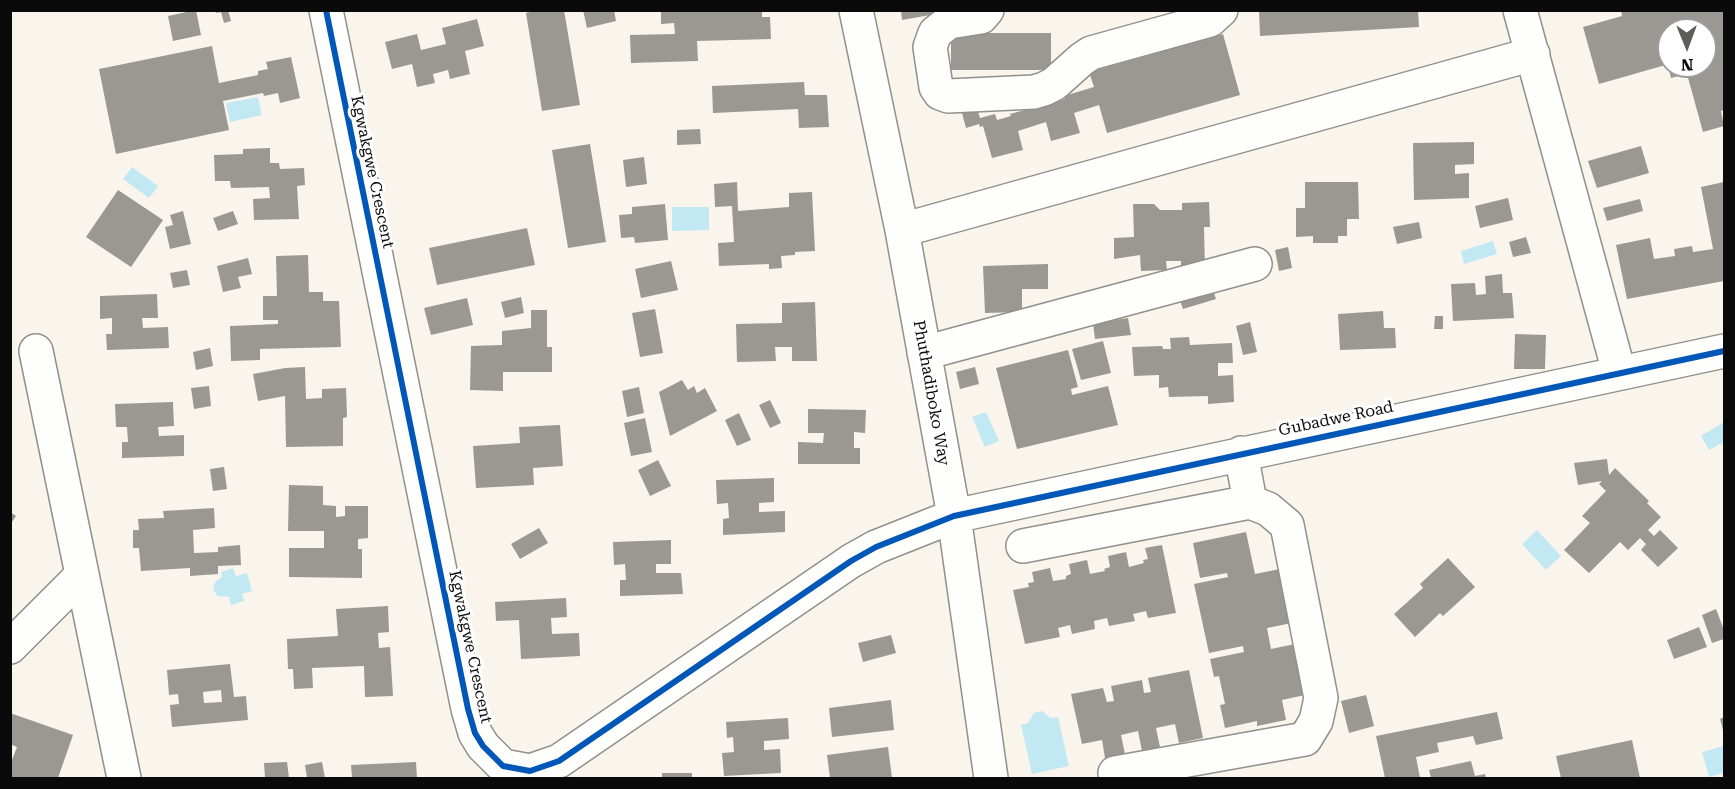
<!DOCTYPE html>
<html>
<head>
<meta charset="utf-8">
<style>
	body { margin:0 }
	#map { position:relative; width:1735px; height:789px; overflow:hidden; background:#f9f5ec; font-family:"Roboto Serif",serif }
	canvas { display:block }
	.frame { position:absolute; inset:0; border:12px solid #0a0a0a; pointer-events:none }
	.north { position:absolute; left:1657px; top:18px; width:60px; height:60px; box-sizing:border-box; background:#fff; border:2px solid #9d9d9d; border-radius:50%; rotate:179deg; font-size:16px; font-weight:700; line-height:24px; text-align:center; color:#0a0a0a }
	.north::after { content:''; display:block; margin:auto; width:21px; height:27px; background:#5e5c59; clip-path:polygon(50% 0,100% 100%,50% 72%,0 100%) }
</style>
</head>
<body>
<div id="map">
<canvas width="1735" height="789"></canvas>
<div class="frame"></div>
<div class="north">N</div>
</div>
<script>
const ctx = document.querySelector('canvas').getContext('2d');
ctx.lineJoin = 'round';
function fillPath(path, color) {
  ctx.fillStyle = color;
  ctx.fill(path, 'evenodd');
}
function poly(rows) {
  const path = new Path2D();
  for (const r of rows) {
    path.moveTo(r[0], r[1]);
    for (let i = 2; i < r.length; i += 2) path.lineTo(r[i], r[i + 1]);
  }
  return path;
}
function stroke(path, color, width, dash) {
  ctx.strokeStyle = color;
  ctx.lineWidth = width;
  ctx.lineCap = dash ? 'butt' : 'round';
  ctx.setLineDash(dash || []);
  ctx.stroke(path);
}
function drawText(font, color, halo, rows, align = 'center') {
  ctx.font = font + ' "Roboto Serif",serif';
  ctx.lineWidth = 6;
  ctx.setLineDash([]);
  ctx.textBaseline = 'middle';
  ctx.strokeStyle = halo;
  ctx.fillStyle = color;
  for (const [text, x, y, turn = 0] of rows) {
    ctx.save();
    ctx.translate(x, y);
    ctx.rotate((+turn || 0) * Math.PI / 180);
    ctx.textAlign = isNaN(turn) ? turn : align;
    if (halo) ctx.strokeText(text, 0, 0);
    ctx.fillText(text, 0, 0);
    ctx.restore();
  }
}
fillPath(poly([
	[258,97,262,115,230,122,226,103],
	[132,167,158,186,149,198,123,179],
	[672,207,709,207,709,230,672,231],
	[1493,241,1497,254,1464,264,1461,251],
	[986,412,999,441,985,447,972,417],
	[1724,422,1724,442,1709,450,1701,436],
	[1537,530,1561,556,1546,570,1522,544],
	[233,568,236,576,247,573,252,591,242,594,244,601,231,605,229,597,218,596,213,590,215,582,222,577,221,572],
	[1042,711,1051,718,1058,717,1069,766,1032,774,1021,725,1028,723,1034,713],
	[1724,746,1724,773,1709,777,1702,752]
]), '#c2e8f3');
fillPath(poly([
	[196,10,201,35,173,41,168,16],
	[215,10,228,10,231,21,224,23,221,12,216,13],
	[538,10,564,10,580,105,542,111,526,13],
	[583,10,614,10,616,21,587,28],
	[661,10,762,10,762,17,770,17,771,39,697,41,698,61,631,63,630,35,675,34,674,23,661,24],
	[901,10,959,10,902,20],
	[1259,10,1418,10,1419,27,1260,36],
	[1621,10,1724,10,1724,110,1721,111,1724,126,1703,132,1687,74,1671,78,1668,66,1705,66,1705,30,1669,30,1669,64,1599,84,1583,27,1622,16],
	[477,19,484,46,465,51,470,74,450,79,448,70,433,74,435,83,417,87,412,64,392,69,385,42,417,34,421,50,446,44,442,28],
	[951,33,1051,33,1051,70,951,70],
	[1223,34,1240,95,1107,133,1099,105,1074,113,1080,133,1051,141,1046,122,1018,131,1023,150,992,158,983,126,980,127,979,124,966,128,962,113,977,108,980,118,995,114,997,120,1011,116,1010,114,1065,99,1064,96,1094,87,1089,72],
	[212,46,219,83,258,75,258,71,268,69,266,62,291,57,300,98,280,103,278,93,264,96,263,93,223,101,229,130,116,154,99,69],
	[804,82,805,95,827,95,829,127,799,128,798,109,713,113,712,86],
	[700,129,701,144,677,145,677,130],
	[1474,142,1474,164,1455,165,1455,174,1469,173,1469,198,1414,200,1413,143],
	[590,144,606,242,568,248,552,150],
	[1641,146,1649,173,1597,188,1588,161],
	[270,148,270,163,279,163,280,169,304,168,305,185,297,186,299,219,254,220,253,199,270,198,269,187,231,188,230,181,215,181,214,155,243,154,243,149],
	[644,157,647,184,626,187,623,160],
	[737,182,738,211,789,207,789,193,812,192,815,251,795,252,795,255,781,256,782,268,769,269,769,264,719,266,718,243,734,242,732,206,715,207,714,184],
	[1305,182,1358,182,1359,219,1347,219,1347,236,1338,236,1338,243,1313,243,1313,236,1296,237,1296,208,1305,208],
	[1724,182,1724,281,1627,299,1616,245,1650,238,1654,259,1675,256,1674,249,1692,246,1693,252,1713,249,1701,187],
	[118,190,163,220,131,267,86,237],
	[1508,198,1513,220,1480,228,1475,206],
	[1640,199,1643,211,1607,221,1603,208],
	[1209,202,1210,227,1204,227,1205,269,1181,269,1181,261,1166,261,1167,270,1141,271,1140,255,1114,259,1114,238,1134,237,1133,204,1154,204,1160,210,1182,210,1182,203],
	[665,204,668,240,635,243,634,237,621,238,619,215,632,214,632,207],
	[183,211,191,244,170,249,165,227,173,225,170,215],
	[233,211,238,224,218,231,213,218],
	[1419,222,1422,238,1397,244,1393,227],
	[527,228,535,265,437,285,429,248],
	[1526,237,1531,253,1513,257,1509,242],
	[1288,247,1292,268,1279,271,1275,250],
	[308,255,309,292,323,292,323,301,339,301,341,347,260,349,260,360,231,361,230,326,278,324,278,320,263,320,263,296,277,296,276,256],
	[248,258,252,274,238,277,241,288,223,292,217,266],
	[671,261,678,290,641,298,635,269],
	[1048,264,1048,289,1022,289,1022,312,985,313,983,266],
	[187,270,190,285,173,288,170,273],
	[1502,274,1503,293,1512,293,1514,318,1453,321,1451,284,1475,283,1476,295,1486,294,1485,276],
	[1212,287,1216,299,1183,309,1179,298],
	[157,294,158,318,142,318,143,328,168,327,169,348,107,350,106,334,112,334,112,318,100,319,100,296],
	[521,297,524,313,505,318,501,302],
	[467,298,473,325,431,335,424,308],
	[815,302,817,361,792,361,792,347,775,347,776,361,737,362,736,324,782,323,782,303],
	[655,309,663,353,640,357,632,313],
	[531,310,547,310,547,347,552,347,552,372,503,372,503,391,470,390,471,346,502,345,502,331,531,328],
	[1383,311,1384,328,1395,328,1396,348,1340,350,1338,314],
	[1435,316,1443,316,1443,329,1434,329],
	[1128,318,1131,335,1095,339,1093,323],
	[1250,322,1257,352,1243,355,1236,326],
	[1515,334,1546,335,1545,369,1514,369],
	[1189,337,1190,345,1232,343,1233,363,1218,363,1218,376,1233,375,1234,402,1208,404,1208,396,1169,397,1168,387,1159,388,1159,375,1134,376,1132,347,1162,346,1163,349,1171,349,1170,338],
	[1103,341,1111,373,1081,380,1072,349],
	[210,348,213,366,196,370,193,352],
	[1068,350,1078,387,1071,389,1072,395,1108,386,1118,425,1017,449,996,368],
	[305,367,306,399,322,398,322,389,346,388,347,417,343,418,343,446,286,447,285,396,258,401,253,374,285,368],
	[975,367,979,384,960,389,956,372],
	[682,380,688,390,694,386,697,393,705,388,717,411,670,436,659,392],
	[209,386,211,406,194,409,191,388],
	[639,387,644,413,627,417,622,391],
	[770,400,781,423,770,428,759,405],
	[173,402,174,426,158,427,159,436,184,435,184,456,122,458,122,442,128,442,127,427,116,427,115,404],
	[808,409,866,410,865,433,854,432,854,448,860,448,860,464,798,464,798,442,823,443,824,433,808,433],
	[739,413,751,440,737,446,725,420],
	[645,418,652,452,631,456,624,423],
	[560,425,563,466,533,468,534,485,476,488,473,446,520,443,519,427],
	[1607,459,1609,475,1615,468,1649,501,1647,503,1661,517,1648,530,1654,536,1660,530,1678,548,1658,567,1641,550,1646,544,1640,538,1628,550,1620,542,1589,573,1564,550,1590,523,1582,516,1606,491,1599,484,1602,481,1578,485,1574,463],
	[658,460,671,486,650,496,638,470],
	[224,467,227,489,213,491,210,469],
	[774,478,774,502,759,503,759,512,785,511,785,532,723,535,723,519,729,518,728,503,717,504,716,480],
	[289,485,323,486,323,505,336,506,336,517,345,516,345,506,368,506,368,538,358,539,358,549,362,549,362,578,289,577,289,548,324,548,324,531,288,531],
	[214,508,215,528,193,530,194,553,218,552,218,547,240,545,241,565,218,566,218,574,190,576,190,568,141,571,139,548,133,548,133,530,139,530,138,519,164,518,163,511],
	[10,512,16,516,10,525],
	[539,528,548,543,520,559,511,544],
	[1246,532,1255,574,1280,569,1292,623,1267,628,1271,649,1295,644,1305,695,1282,700,1286,720,1257,726,1257,721,1225,728,1220,705,1225,704,1219,676,1214,677,1210,659,1244,652,1243,646,1209,653,1194,584,1228,577,1227,573,1200,578,1193,543],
	[671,540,671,564,656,564,656,573,681,573,683,594,620,596,620,580,626,580,625,564,614,565,613,542],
	[1162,545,1176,613,1148,618,1146,611,1133,614,1135,621,1109,626,1107,618,1094,621,1095,629,1072,634,1070,625,1058,628,1060,637,1025,644,1013,590,1029,587,1028,583,1034,582,1032,572,1050,568,1053,581,1066,579,1066,576,1071,574,1069,564,1087,560,1090,574,1105,571,1104,569,1110,567,1108,556,1126,552,1129,567,1144,563,1143,560,1148,559,1145,548],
	[1448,558,1475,587,1443,616,1440,613,1415,637,1394,614,1423,588,1420,584],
	[566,598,567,617,551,618,552,634,579,633,580,656,521,659,519,620,496,621,495,602],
	[388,606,389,632,378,633,379,648,390,647,393,696,365,697,364,666,312,668,313,688,294,689,293,669,288,669,287,639,338,636,336,609],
	[1716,609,1724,630,1724,639,1712,643,1702,615],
	[1699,627,1707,647,1674,659,1667,640],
	[891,635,896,653,863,662,858,643],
	[230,664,234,697,246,696,248,720,172,727,170,705,179,704,178,694,169,695,167,670],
	[221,690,222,702,204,703,203,692],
	[1189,670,1203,738,1179,743,1175,724,1156,728,1160,747,1142,751,1138,731,1121,735,1125,754,1105,758,1102,740,1082,744,1071,694,1103,688,1107,702,1114,701,1111,686,1142,680,1144,693,1151,692,1148,678],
	[1366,695,1374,726,1349,733,1341,701],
	[891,700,894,730,832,737,829,708],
	[1497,712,1503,739,1476,745,1473,736,1437,743,1439,752,1416,757,1420,778,1385,778,1376,736],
	[10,713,73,735,58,778,10,778,10,765,17,747,10,744],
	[1724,717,1724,734,1720,719],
	[788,718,789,739,764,741,764,750,780,749,781,773,724,776,722,753,734,752,733,737,727,738,726,722],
	[1632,740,1640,778,1561,778,1556,756],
	[888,747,892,778,830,778,827,755],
	[1471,761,1475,776,1485,774,1486,778,1431,778,1429,770],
	[287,762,289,778,265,778,264,763],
	[322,762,325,778,307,778,305,765],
	[416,762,417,778,352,778,351,765],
	[662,773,692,773,692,778,662,778]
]), '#9b9893');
const minor = poly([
	[326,10,468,709,475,733,483,746,503,766,530,771,559,761,851,561,876,547,954,516,1724,351],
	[856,10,902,230,954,516,991,778],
	[987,10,981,17,949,22,935,33,930,47,936,87,940,93,948,96,1034,92,1044,89,1054,84,1082,59,1091,53,1210,20,1221,10],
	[1520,10,1619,372],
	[902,230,1533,54],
	[36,351,124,778],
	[924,353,1255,264],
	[1023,546,1250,502],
	[10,647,82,575],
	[1115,773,1305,739,1316,721,1321,698,1287,525,1268,509,1250,502,1241,453]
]);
stroke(minor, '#92908c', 36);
stroke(minor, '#fefefc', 33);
stroke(poly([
	[326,10,468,709,475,733,483,746,503,766,530,771,559,761,851,561,876,547,954,516,1724,351]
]), '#0057b8', 6);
drawText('16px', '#0a0a0a', '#fff', [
	["Kgwakgwe Crescent",372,172,78],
	["Phuthadiboko Way",931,393,80],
	["Gubadwe Road",1336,419,-12],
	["Kgwakgwe Crescent",470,647,78]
]);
</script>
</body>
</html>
